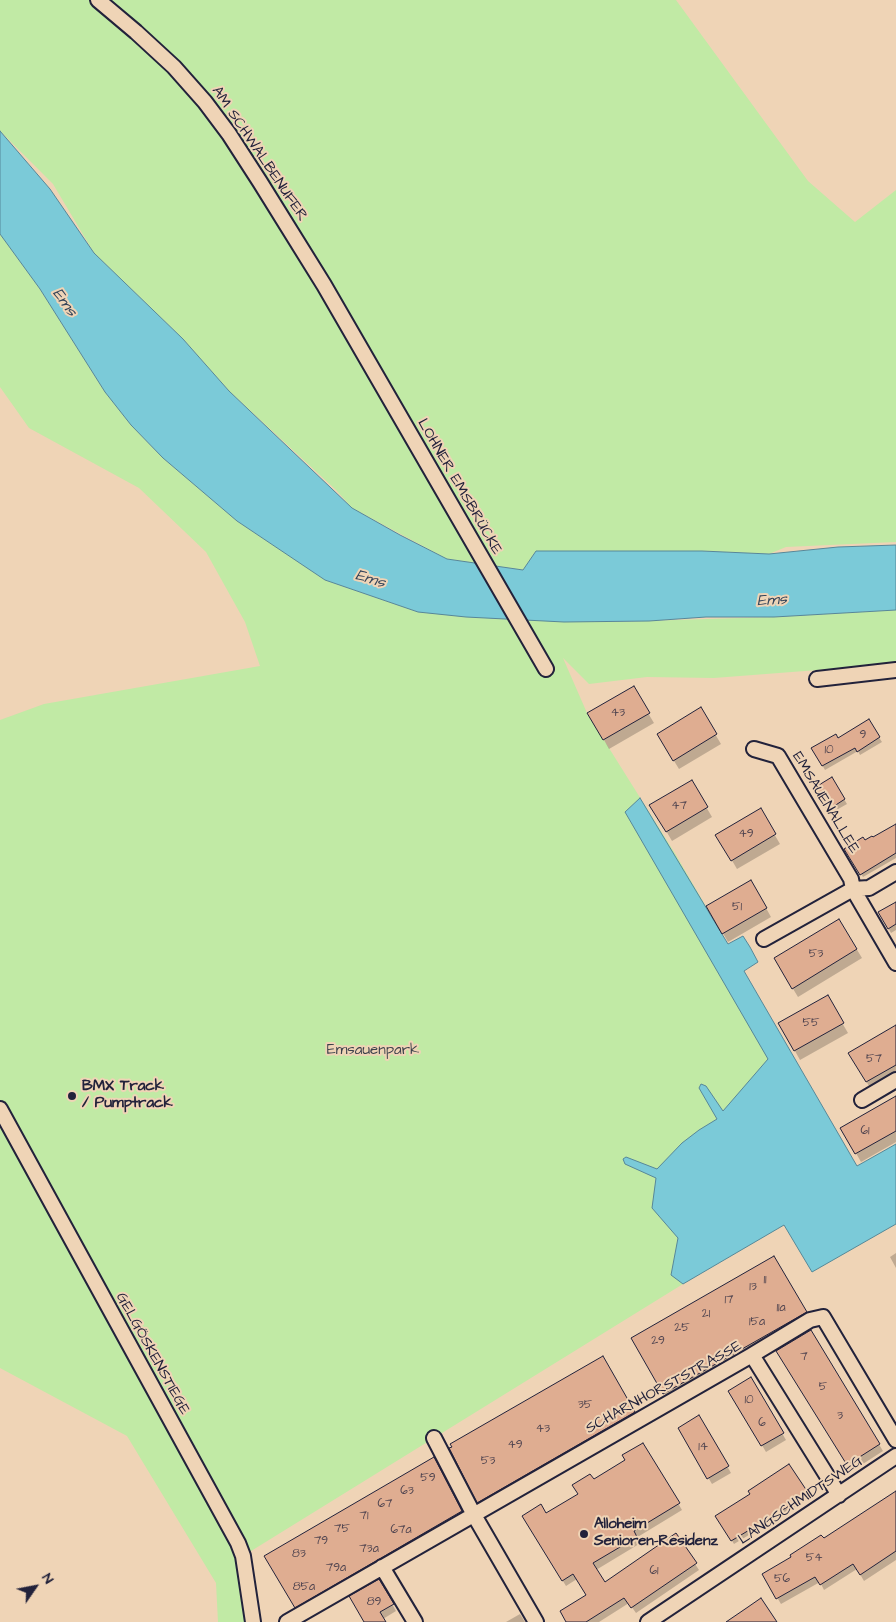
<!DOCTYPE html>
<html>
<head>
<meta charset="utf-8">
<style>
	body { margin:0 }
	#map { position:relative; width:896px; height:1622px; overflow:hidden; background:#efd4b6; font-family:"Architects Daughter",sans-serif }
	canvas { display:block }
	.north { position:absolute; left:10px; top:1562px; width:50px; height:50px; -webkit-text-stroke:4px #efd4b6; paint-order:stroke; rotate:57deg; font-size:14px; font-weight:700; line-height:20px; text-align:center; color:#22223b }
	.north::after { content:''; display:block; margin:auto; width:18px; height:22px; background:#22223b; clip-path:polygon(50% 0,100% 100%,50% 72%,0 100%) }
</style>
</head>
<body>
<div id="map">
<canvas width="896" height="1622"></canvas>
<div class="north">N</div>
</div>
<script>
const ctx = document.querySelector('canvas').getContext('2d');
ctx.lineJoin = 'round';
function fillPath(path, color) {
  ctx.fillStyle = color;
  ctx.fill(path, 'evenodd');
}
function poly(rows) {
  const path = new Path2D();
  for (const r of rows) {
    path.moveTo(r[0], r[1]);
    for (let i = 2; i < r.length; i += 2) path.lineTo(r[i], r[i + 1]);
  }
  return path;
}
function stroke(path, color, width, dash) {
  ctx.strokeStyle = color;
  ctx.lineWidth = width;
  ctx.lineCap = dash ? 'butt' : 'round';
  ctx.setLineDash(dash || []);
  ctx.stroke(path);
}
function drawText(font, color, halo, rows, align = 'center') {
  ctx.font = font + ' "Architects Daughter",sans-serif';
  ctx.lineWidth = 4;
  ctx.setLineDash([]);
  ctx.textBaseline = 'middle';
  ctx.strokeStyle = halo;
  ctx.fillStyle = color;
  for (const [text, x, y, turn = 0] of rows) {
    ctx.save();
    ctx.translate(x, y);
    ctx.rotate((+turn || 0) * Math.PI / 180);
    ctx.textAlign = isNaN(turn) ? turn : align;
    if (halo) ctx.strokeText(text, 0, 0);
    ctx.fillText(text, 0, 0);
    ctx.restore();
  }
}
fillPath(poly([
	[0,0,676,0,808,181,855,222,896,190,896,542,786,547,769,554,702,551,536,551,523,570,447,559,352,508,336,490,229,391,183,339,94,253,53,184,0,131],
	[0,234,40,289,103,389,131,425,163,458,237,521,325,580,418,612,609,622,774,617,896,610,896,664,714,678,647,677,589,684,563,658,587,713,676,855,857,1166,896,1144,896,1224,812,1272,784,1225,683,1284,243,1556,250,1622,218,1622,216,1583,127,1436,0,1368,0,720,44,704,260,666,245,622,206,552,139,488,29,428,0,387]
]), '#c1eaa5');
const water = poly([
	[0,131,50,189,94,253,183,339,229,391,352,508,400,535,447,559,523,570,536,551,702,551,769,554,838,547,896,545,896,610,774,617,706,617,649,621,564,622,466,617,418,612,325,580,237,521,163,458,131,425,105,392,40,289,0,234,0,131],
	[640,798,728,944,743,936,750,947,758,962,744,971,857,1166,896,1144,896,1224,812,1272,784,1225,683,1284,671,1275,678,1238,652,1208,656,1178,625,1164,623,1159,626,1157,657,1169,682,1143,699,1130,717,1119,699,1088,701,1084,706,1086,723,1111,768,1059,625,812,640,798]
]);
fillPath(water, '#7bcad8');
stroke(water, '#578799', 1);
fillPath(poly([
	[633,688,654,723,609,749,589,713],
	[700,709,721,744,679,769,658,735],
	[868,721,882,742,860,755,858,751,825,770,813,749,837,740],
	[832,779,847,804,831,813,816,788],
	[691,781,712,817,672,841,651,805],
	[760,810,780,844,737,869,717,835],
	[896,825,896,858,863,877,846,849,873,839],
	[751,881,771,917,728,942,708,907],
	[896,903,896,930,891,933,880,913],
	[839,920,862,958,798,997,775,959],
	[827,997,848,1033,800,1060,780,1024],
	[896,1026,896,1076,872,1091,850,1054],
	[896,1096,896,1142,861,1162,842,1128],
	[896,1253,896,1268,890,1257],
	[774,1257,810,1320,669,1401,633,1338],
	[811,1331,883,1451,852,1471,777,1351],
	[603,1357,638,1419,482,1508,479,1502],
	[750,1379,786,1440,766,1452,730,1391],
	[699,1417,731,1473,712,1484,679,1429],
	[643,1444,682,1510,636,1538,639,1544,596,1570,604,1584,676,1535,699,1570,636,1613,629,1603,599,1622,568,1622,587,1596,577,1579,566,1586,523,1516,546,1515,579,1495,593,1481,626,1461],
	[437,1465,465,1518,299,1613,266,1557],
	[789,1466,810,1498,734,1544,717,1516,752,1494],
	[896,1493,896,1560,864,1581,857,1569,824,1590,820,1582,781,1604,763,1574,823,1540],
	[379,1581,396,1611,383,1619,385,1622,366,1622],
	[520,1614,525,1622,506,1622]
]), '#0003');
const building = poly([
	[634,686,650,713,603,740,587,713,634,686],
	[701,707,717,734,673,761,657,734,701,707],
	[869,719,880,737,857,752,855,748,822,766,811,748,836,734,838,738,869,719],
	[832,777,845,799,828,810,814,788,832,777],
	[692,780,708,807,666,832,649,805,692,780],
	[761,808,776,834,731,861,715,835,761,808],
	[896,824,896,853,860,875,844,849,863,837,865,840,872,836,873,837,896,824],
	[751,880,767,908,722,934,706,906,751,880],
	[896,902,896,924,888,929,878,912,896,902],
	[839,919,857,949,792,989,774,958,839,919],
	[828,995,844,1023,794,1051,778,1023,828,995],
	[896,1025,896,1065,866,1082,848,1053,896,1025],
	[896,1096,896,1131,855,1154,840,1128,896,1096],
	[774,1256,807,1312,663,1394,631,1338,774,1256],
	[811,1330,880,1444,847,1465,776,1351,811,1330],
	[603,1356,635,1412,477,1503,449,1448,452,1447,450,1444,603,1356],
	[751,1377,784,1433,761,1446,728,1391,751,1377],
	[699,1415,729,1466,707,1479,678,1428,699,1415],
	[643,1443,680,1503,634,1531,637,1537,593,1563,605,1582,676,1533,697,1563,631,1608,624,1598,586,1622,566,1622,560,1611,586,1595,573,1574,562,1581,522,1516,541,1504,546,1513,578,1494,572,1485,590,1474,594,1479,625,1460,622,1455,643,1443],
	[434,1457,462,1511,295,1608,264,1556,434,1457],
	[789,1464,809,1494,731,1541,715,1516,750,1494,748,1491,789,1464],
	[896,1491,896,1551,860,1575,853,1564,820,1585,815,1577,776,1599,762,1574,791,1557,790,1555,821,1535,824,1538,896,1491],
	[379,1579,394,1604,380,1612,386,1622,364,1622,349,1596,379,1579],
	[761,1598,777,1622,726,1622,748,1607,761,1598]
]);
fillPath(building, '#dfad91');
stroke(building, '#22223b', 1);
const minor = poly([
	[98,0,136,32,174,67,205,102,229,134,260,182,324,285,546,669],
	[817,679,896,670],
	[754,749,778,756,851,879,853,889,896,963],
	[764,939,853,889,869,888,896,872],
	[862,1100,896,1080],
	[0,1109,238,1543,243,1556,253,1622],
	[752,1355,810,1320,823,1317,896,1440],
	[434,1438,474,1515,536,1622],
	[382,1567,415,1622],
	[287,1622,752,1355,839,1495],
	[648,1622,896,1456]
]);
stroke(minor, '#22223b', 18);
stroke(minor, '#efd4b6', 14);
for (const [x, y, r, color] of [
	[72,1096,5,"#22223b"],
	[584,1534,5,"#22223b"]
]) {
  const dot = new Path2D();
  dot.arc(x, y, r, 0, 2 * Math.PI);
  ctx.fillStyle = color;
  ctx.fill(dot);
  stroke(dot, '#efd4b6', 2);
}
drawText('12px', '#514550', null, [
	["43",618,713],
	["9",863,735],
	["10",829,750],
	["47",679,806],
	["49",746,834],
	["51",737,907],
	["53",816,954],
	["55",811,1023],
	["57",874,1059],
	["61",865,1131],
	["11",765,1280],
	["13",753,1287],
	["17",729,1300],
	["11a",781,1308],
	["21",706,1314],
	["15a",757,1322],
	["25",682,1328],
	["29",658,1341],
	["7",804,1357],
	["5",823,1387],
	["10",749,1400],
	["35",585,1405],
	["3",840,1416],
	["6",762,1423],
	["43",543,1429],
	["49",515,1445],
	["14",703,1447],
	["53",488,1461],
	["59",428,1478],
	["63",407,1491],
	["67",385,1504],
	["71",364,1516],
	["75",342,1529],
	["67a",401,1530],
	["79",321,1541],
	["73a",369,1549],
	["83",299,1554],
	["54",814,1558],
	["79a",336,1568],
	["61",654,1571],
	["56",782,1579],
	["85a",304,1587],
	["89",374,1602]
]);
drawText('15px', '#22223b', '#efd4b6', [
	["AM SCHWALBENUFER",259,154,56],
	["LOHNER EMSBRÜCKE",459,487,60],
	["EMSAUENALLEE",825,803,59],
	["GELGÖSKENSTIEGE",152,1354,61],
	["SCHARNHORSTSTRASSE",664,1388,-29],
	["LANGSCHMIDTSWEG",801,1501,-34]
]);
drawText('15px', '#3a404b', '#efd4b6', [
	["Emsauenpark",373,1051]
]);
drawText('bold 15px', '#22223b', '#efd4b6', [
	["BMX Track",82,1087],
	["/ Pumptrack",82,1104],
	["Alloheim",594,1525],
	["Senioren-Residenz",594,1542]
], 'left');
drawText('italic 16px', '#34445a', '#efd4b6', [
	["Ems",64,303,54],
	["Ems",370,580,17],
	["Ems",772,601,-3]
]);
</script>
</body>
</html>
